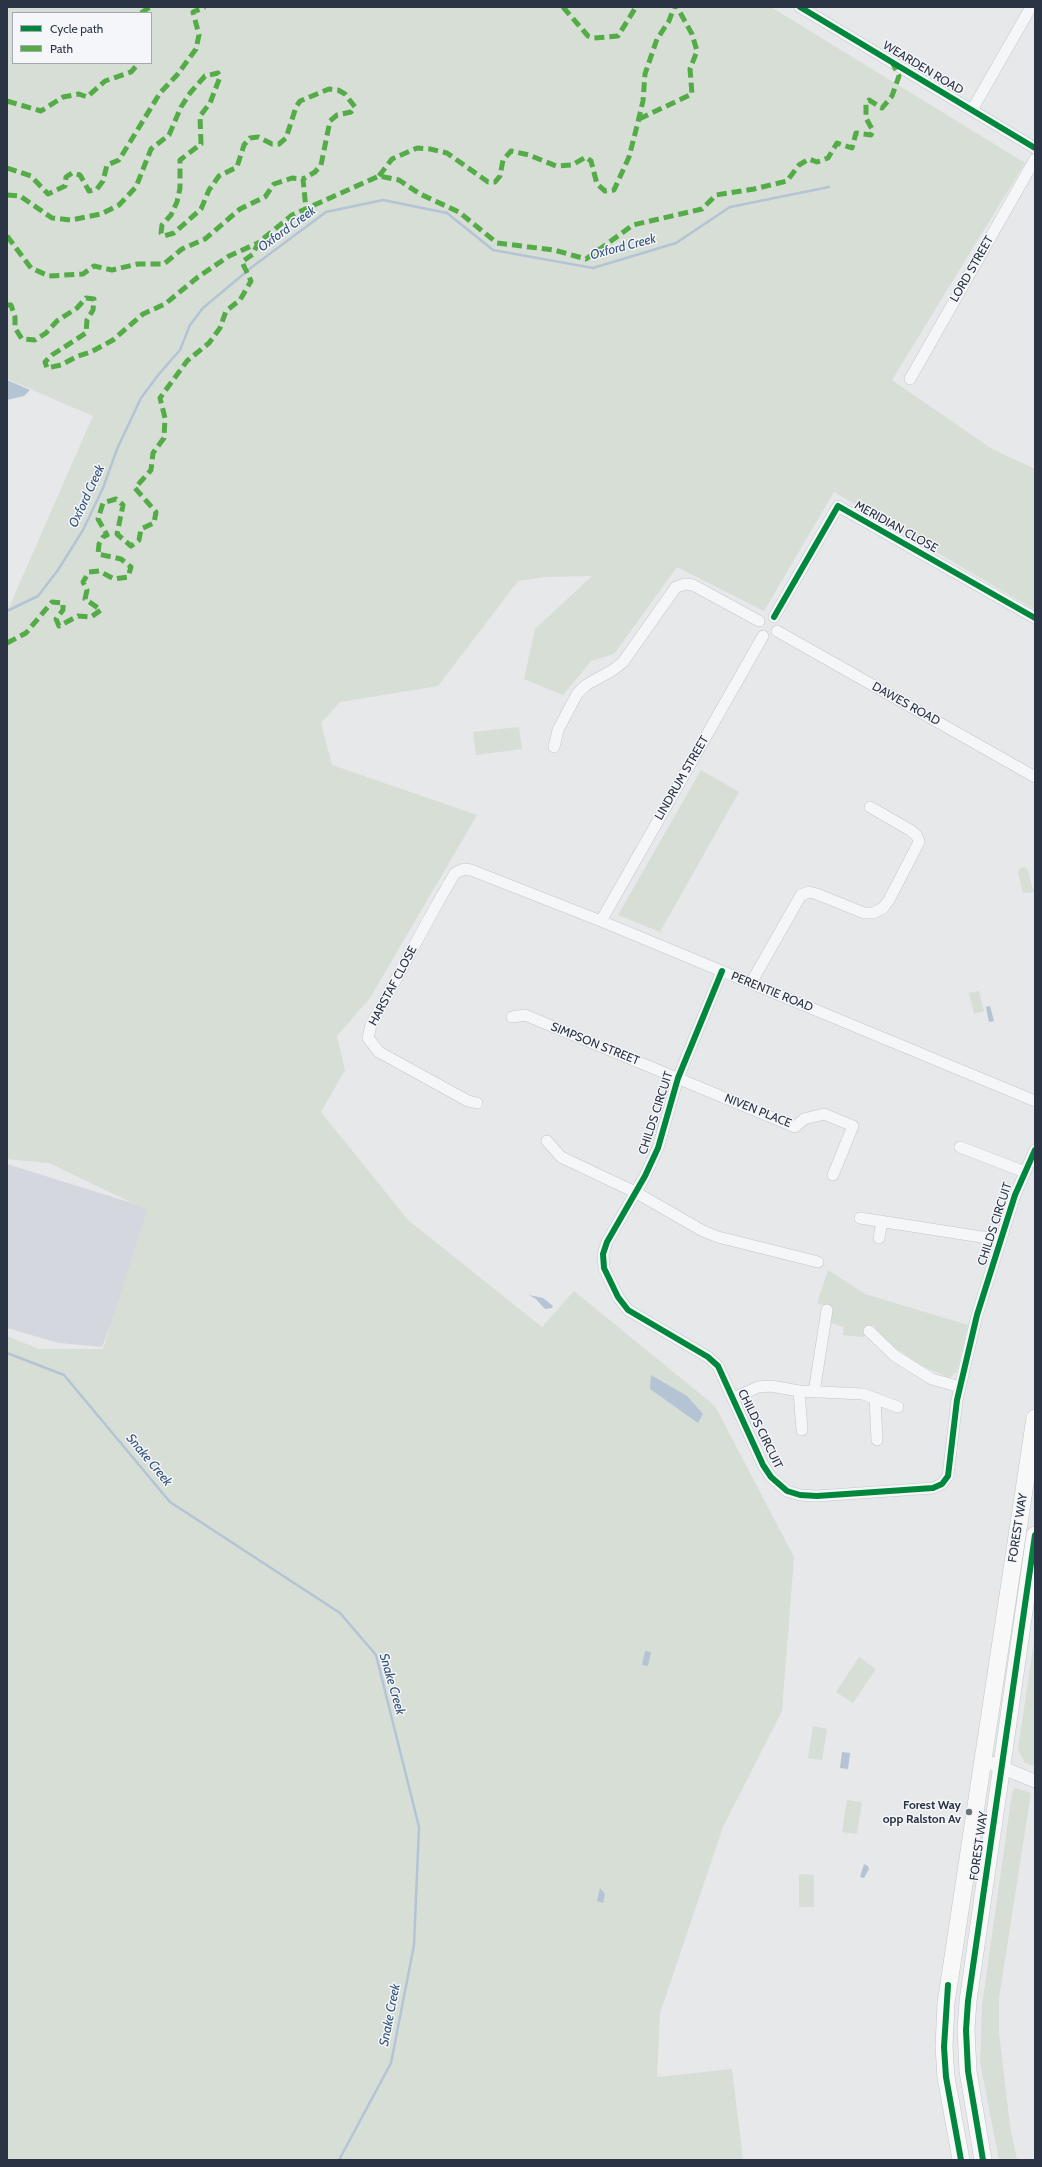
<!DOCTYPE html>
<html>
<head>
<meta charset="utf-8">
<style>
	body { margin:0 }
	#map { position:relative; width:1042px; height:2167px; overflow:hidden; background:#e6e8ea; font-family:Cabin,sans-serif }
	canvas { display:block }
	.frame { position:absolute; inset:0; border:8px solid #2b3445; pointer-events:none }
	.legend { position:absolute; left:12px; top:12px; width:140px; height:52px; box-sizing:border-box; background:#f4f6f9; border:1px solid #a4a8b1; margin:0; padding:5px 7px; list-style:none; font-size:12px; color:#2b3445 }
	.legend li { display:flex; align-items:center; gap:8px; height:20px }
	.legend b { width:20px; border:1px solid #a4a8b1 }
</style>
</head>
<body>
<div id="map">
<canvas width="1042" height="2167"></canvas>
<div class="frame"></div>
<ul class="legend">
<li><b style="height:5px;background:#00873e"></b>Cycle path</li>
<li><b style="height:5px;background:#54ac47"></b>Path</li>
</ul>
</div>
<script>
const ctx = document.querySelector('canvas').getContext('2d');
ctx.lineJoin = 'round';
function fillPath(path, color) {
  ctx.fillStyle = color;
  ctx.fill(path, 'evenodd');
}
function poly(rows) {
  const path = new Path2D();
  for (const r of rows) {
    path.moveTo(r[0], r[1]);
    for (let i = 2; i < r.length; i += 2) path.lineTo(r[i], r[i + 1]);
  }
  return path;
}
function stroke(path, color, width, dash) {
  ctx.strokeStyle = color;
  ctx.lineWidth = width;
  ctx.lineCap = dash ? 'butt' : 'round';
  ctx.setLineDash(dash || []);
  ctx.stroke(path);
}
function drawText(font, color, halo, rows, align = 'center') {
  ctx.font = font + ' Cabin,sans-serif';
  ctx.lineWidth = 3;
  ctx.setLineDash([]);
  ctx.textBaseline = 'middle';
  ctx.strokeStyle = halo;
  ctx.fillStyle = color;
  for (const [text, x, y, turn = 0] of rows) {
    ctx.save();
    ctx.translate(x, y);
    ctx.rotate((+turn || 0) * Math.PI / 180);
    ctx.textAlign = isNaN(turn) ? turn : align;
    if (halo) ctx.strokeText(text, 0, 0);
    ctx.fillText(text, 0, 0);
    ctx.restore();
  }
}
fillPath(poly([
	[7,1164,151,1209,144,1240,102,1347,59,1343,7,1328]
]), '#d4d7dd');
fillPath(poly([
	[7,7,771,7,1025,163,892,380,992,449,1035,469,1035,610,834,492,764,611,677,567,614,654,591,661,563,695,524,679,535,629,592,576,545,577,518,581,438,686,340,702,321,723,332,765,477,815,370,998,337,1036,345,1070,321,1112,408,1220,542,1327,574,1291,715,1406,794,1557,782,1711,723,1827,660,2013,657,2077,732,2069,743,2160,7,2160,7,1336,39,1349,103,1349,147,1210,49,1163,7,1159,7,612,93,416,7,379],
	[13,13,151,13,151,63,13,63],
	[519,727,522,749,476,755,473,732],
	[701,770,739,792,660,932,618,915],
	[1025,867,1028,870,1032,887,1035,892,1023,893,1018,873,1020,868],
	[979,991,984,1011,974,1014,969,993],
	[828,1270,865,1294,968,1325,957,1371,950,1378,922,1366,886,1342,873,1325,865,1332,866,1335,863,1337,843,1335,844,1327,831,1323,832,1308,817,1303],
	[1035,1633,1035,1766,1025,1763,1018,1750],
	[859,1657,876,1669,853,1703,836,1692],
	[813,1726,827,1729,822,1760,808,1758],
	[1015,1788,1031,1793,999,1998,999,2032,1010,2126,1017,2160,999,2160,980,2062,982,2006,1012,1793],
	[847,1800,862,1802,857,1834,842,1832],
	[799,1874,814,1875,814,1907,799,1907]
]), '#d6ded6');
fillPath(poly([
	[7,380,30,390,24,396,7,400],
	[990,1006,994,1021,989,1022,986,1007],
	[529,1295,543,1298,553,1306,552,1308,545,1309,536,1299],
	[651,1375,687,1396,703,1414,698,1423,650,1389],
	[645,1651,651,1652,648,1666,642,1665],
	[842,1752,850,1753,848,1769,840,1768],
	[864,1864,868,1866,869,1869,864,1878,860,1877],
	[600,1888,605,1894,603,1903,597,1901]
]), '#b4c4d5');
stroke(poly([
	[7,611,38,596,58,570,83,530,103,488,117,449,141,398,159,374,180,350,190,325,203,308,252,267,326,212,383,200,447,213,493,250,593,268,676,243,730,207,829,187],
	[7,1353,64,1375,170,1502,340,1613,376,1655,419,1827,414,1945,391,2063,339,2160]
]), '#b4c4d5', 2.5);
const minor = poly([
	[800,7,1035,148],
	[972,110,1031,7],
	[910,379,1035,159],
	[774,617,838,506,1035,618],
	[777,631,1035,777],
	[554,747,558,730,577,694,586,685,613,670,623,662,676,587,685,584,693,585,759,621],
	[601,921,763,636],
	[722,971,678,1078,658,1148,645,1176,607,1242,603,1254,604,1268,618,1297,628,1310,708,1357,718,1366,763,1465,771,1477,787,1491,800,1495,817,1496,933,1488,942,1484,948,1476,957,1400,977,1315,1015,1195,1035,1150],
	[751,983,801,895,809,892,817,894,864,913,873,913,883,908,889,900,919,842,917,836,910,830,870,807],
	[512,1017,525,1015,795,1127,804,1119,824,1114,853,1126,833,1175],
	[477,1103,468,1101,379,1052,368,1038,371,1025,437,904,455,873,464,869,471,870,601,921,1035,1101],
	[547,1141,561,1157,635,1192,703,1231,718,1237,818,1262],
	[960,1147,1025,1172],
	[860,1218,1001,1240],
	[879,1238,882,1221],
	[869,1331,895,1356,932,1379,960,1387],
	[799,1391,802,1430],
	[814,1392,827,1310],
	[734,1398,758,1387,771,1386,799,1391,863,1394,898,1407],
	[875,1398,877,1440]
]);
const tertiary = poly([
	[983,1760,1035,1781]
]);
const primary = poly([
	[961,2160,946,2077,944,2047,946,2003,1035,1418],
	[983,2160,968,2071,966,2030,968,2001,1035,1535]
]);
stroke(minor, '#c4c6c8', 12);
stroke(tertiary, '#c4c6c8', 14);
stroke(primary, '#c2c5c8', 18);
stroke(minor, '#f5f6f7', 11);
stroke(tertiary, '#f5f6f7', 13);
stroke(primary, '#f8f8f8', 17);
stroke(poly([
	[563,7,588,36,594,38,618,36,636,7],
	[141,13,150,7],
	[7,101,41,111,63,97,79,94,87,97,105,81,131,72,139,63],
	[639,119,692,94,690,69,697,51,692,34,677,7],
	[7,168,31,176,48,194,65,186,66,177,72,173,80,175,89,191,97,189,103,181,107,165,119,160,160,93,177,75,196,49,199,35,193,12,205,7],
	[379,176,392,159,417,148,430,149,447,153,488,182,495,182,500,176,503,160,511,151,529,155,556,166,572,165,586,157,591,161,597,184,605,191,614,190,629,157,637,126,643,101,645,74,657,39,669,21,674,7],
	[7,195,20,196,52,218,71,220,101,214,119,205,136,187,151,149,169,135,181,107,190,93,205,76,218,73,220,77,210,103,200,116,201,144,180,160,180,188,177,202,171,215,162,225,161,233,164,236,174,233,201,209,209,190,219,176,237,167,244,145,250,138,258,137,272,144,279,144,286,138,296,107,300,101,329,89,338,90,345,94,355,107,351,112,337,115,330,121,321,165,315,172,303,179],
	[7,236,31,268,49,276,83,274,94,266,112,270,138,264,164,264,182,249,205,239,240,209,265,197,274,184,292,178,303,179,306,209],
	[7,305,11,305,15,317,15,328,22,339,35,340,46,333,57,321,77,308,86,298,94,299,93,310,87,320,86,333,52,355,45,362,47,368,61,365,78,356,91,352,113,340,143,314,165,304,198,277,229,256,258,243],
	[7,643,26,633,52,602,63,603,63,610,56,619,59,626,78,616,91,617,101,610,85,599,87,590,83,582,89,572,99,571,114,579,128,577,131,567,121,559,98,554,99,544,103,537,107,535,98,519,103,503,116,499,123,505,117,534,131,546,139,540,141,529,154,523,156,512,135,488,151,470,153,453,164,438,165,418,160,398,187,361,209,343,220,328,226,311,240,300,251,281,242,262,253,254,258,243,292,215,379,176,399,180,420,194,459,212,497,243,554,250,586,259,633,225,702,209,716,195,754,189,787,181,799,165,809,159,817,162,828,158,837,143,852,148,856,133,871,135,873,131,866,118,866,102,869,100,882,108,892,96,899,76,893,64]
]), '#54ac47', 5, [10, 5]);
stroke(poly([
	[800,7,1035,148],
	[774,617,838,506,1035,618],
	[722,971,678,1078,658,1148,645,1176,607,1242,603,1254,604,1268,618,1297,628,1310,708,1357,718,1366,763,1465,771,1477,787,1491,800,1495,817,1496,933,1488,942,1484,948,1476,957,1400,977,1315,1015,1195,1035,1150],
	[948,1985,944,2047,946,2077,961,2160],
	[983,2160,968,2071,966,2030,968,2001,1035,1535]
]), '#00873e', 6);
for (const [x, y, r, color] of [
	[969,1812,4,"#6c737f"]
]) {
  const dot = new Path2D();
  dot.arc(x, y, r, 0, 2 * Math.PI);
  ctx.fillStyle = color;
  ctx.fill(dot);
  stroke(dot, '#f4f6f9', 1.5);
}
drawText('12px', '#2b3445', '#f4f6f9', [
	["WEARDEN ROAD",923,68,31],
	["LORD STREET",972,269,-60],
	["MERIDIAN CLOSE",896,527,29],
	["DAWES ROAD",906,704,29],
	["LINDRUM STREET",682,778,-60],
	["HARSTAF CLOSE",393,986,-62],
	["PERENTIE ROAD",772,992,22],
	["SIMPSON STREET",595,1044,22],
	["NIVEN PLACE",758,1111,22],
	["CHILDS CIRCUIT",656,1113,-72],
	["CHILDS CIRCUIT",995,1224,-72],
	["CHILDS CIRCUIT",760,1429,64],
	["FOREST WAY",1018,1528,-81],
	["FOREST WAY",979,1846,-82]
]);
drawText('bold 12px', '#2b3445', '#f4f6f9', [
	["Forest Way",961,1805],
	["opp Ralston Av",961,1819]
], 'right');
drawText('italic 13px', '#34527a', '#f4f6f9', [
	["Oxford Creek",287,229,-36],
	["Oxford Creek",623,247,-15],
	["Oxford Creek",87,496,-65],
	["Snake Creek",149,1460,50],
	["Snake Creek",392,1684,74],
	["Snake Creek",390,2015,-79]
]);
</script>
</body>
</html>
